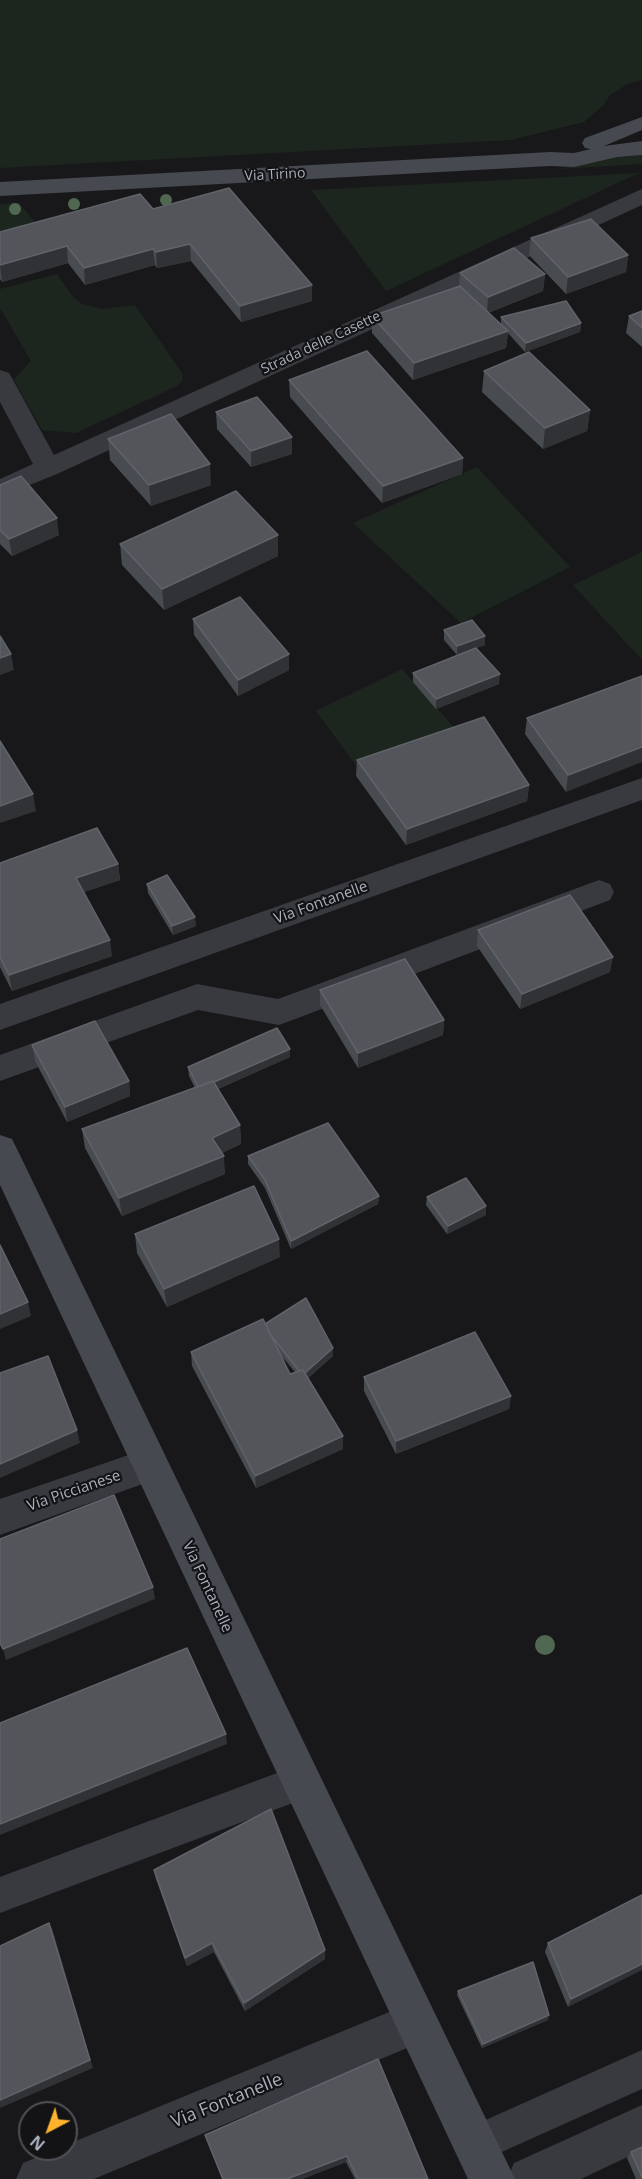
<!DOCTYPE html>
<html>
<head>
<meta charset="utf-8">
<style>
	body { margin:0 }
	#map { position:relative; width:642px; height:2179px; overflow:hidden; background:#18181a; font-family:"Open Sans",sans-serif }
	canvas { display:block }
	.north { position:absolute; left:18px; top:2101px; width:60px; height:60px; box-sizing:border-box; background:#131315; border:2px solid #4f5157; border-radius:50%; rotate:221deg; font-size:16px; font-weight:700; line-height:24px; text-align:center; color:#a9afbb }
	.north::after { content:''; display:block; margin:auto; width:21px; height:27px; background:#ffb32b; clip-path:polygon(50% 0,100% 100%,50% 72%,0 100%) }
</style>
</head>
<body>
<div id="map">
<canvas width="642" height="2179"></canvas>
<div class="north">N</div>
</div>
<script>
const ctx = document.querySelector('canvas').getContext('2d');
ctx.lineJoin = 'round';
function fillPath(path, color) {
  ctx.fillStyle = color;
  ctx.fill(path, 'evenodd');
}
function poly(rows) {
  const path = new Path2D();
  for (const r of rows) {
    path.moveTo(r[0], r[1]);
    for (let i = 2; i < r.length; i += 2) path.lineTo(r[i], r[i + 1]);
  }
  return path;
}
function stroke(path, color, width, dash) {
  ctx.strokeStyle = color;
  ctx.lineWidth = width;
  ctx.lineCap = dash ? 'butt' : 'round';
  ctx.setLineDash(dash || []);
  ctx.stroke(path);
}
function drawText(font, color, halo, rows, align = 'center') {
  ctx.font = font + ' "Open Sans",sans-serif';
  ctx.lineWidth = 4.5;
  ctx.setLineDash([]);
  ctx.textBaseline = 'middle';
  ctx.strokeStyle = halo;
  ctx.fillStyle = color;
  for (const [text, x, y, turn = 0] of rows) {
    ctx.save();
    ctx.translate(x, y);
    ctx.rotate((+turn || 0) * Math.PI / 180);
    ctx.textAlign = isNaN(turn) ? turn : align;
    if (halo) ctx.strokeText(text, 0, 0);
    ctx.fillText(text, 0, 0);
    ctx.restore();
  }
}
fillPath(poly([
	[0,0,642,0,642,80,628,84,610,95,604,105,584,122,511,140,0,168],
	[642,155,642,164,560,169,614,157],
	[639,173,386,291,311,190],
	[19,203,43,232,0,244,0,204],
	[57,274,73,297,82,304,103,309,135,305,182,373,183,380,177,386,76,433,42,430,14,380,31,361,0,308,0,289],
	[477,467,570,567,461,623,353,523],
	[642,552,642,660,573,585],
	[402,669,459,733,358,768,316,711]
]), '#1d261e');
fillPath(poly([
	[301,1764,314,1769,319,1782,314,1795,0,1913,0,1877,301,1764],
	[642,2050,642,2089,475,2164,461,2159,456,2145,461,2131,642,2050]
]), '#383a3f');
fillPath(poly([
	[642,189,642,205,57,474,0,497,0,479,33,464,0,402,0,370,9,373,12,378,54,455,642,189],
	[642,778,642,800,0,1030,0,1004,642,778],
	[599,880,610,884,614,892,610,900,290,1021,279,1025,198,1010,0,1081,0,1055,186,988,197,984,278,999,599,880],
	[149,1448,162,1453,168,1465,162,1477,0,1535,0,1499,149,1448],
	[416,2001,431,2008,438,2023,431,2038,94,2179,16,2179,23,2163,57,2149,66,2149,66,2145,416,2001],
	[642,2105,642,2150,581,2179,507,2179,514,2163,642,2105]
]), '#383a3f');
fillPath(poly([
	[642,117,642,130,604,146,642,141,642,155,617,157,574,167,550,166,0,196,0,182,550,152,574,153,591,149,585,148,582,143,585,138,642,117],
	[0,1135,12,1139,17,1149,515,2179,468,2179,0,1185,0,1135]
]), '#464950');
ctx.fillStyle = '#506752';
for (const [x, y, r] of [
	[166,200,6],
	[74,204,6],
	[15,209,6],
	[545,1645,10]
]) {
  ctx.beginPath();
  ctx.arc(x, y, r, 0, 2 * Math.PI);
  ctx.fill();
}
fillPath(poly([
	[153,209,312,285,312,301,241,322,191,261,157,268,155,265,85,285,68,263,2,282,0,279,0,232],
	[531,238,628,255,626,272,566,294,529,255],
	[460,273,545,274,543,291,488,313,501,325,501,317,581,323,580,332,525,352,508,333,506,348,413,380,372,333,372,316,459,286],
	[642,311,642,347,626,333,629,316],
	[484,371,590,410,587,431,543,449,482,392],
	[289,380,463,458,462,474,382,503,290,397],
	[216,412,292,454,251,467,217,429],
	[108,439,211,485,151,506,110,460],
	[0,485,59,535,12,556,0,544],
	[278,535,278,556,164,610,122,565,120,544],
	[193,619,289,654,289,670,238,696,194,635],
	[444,630,485,636,485,645,476,648,499,684,436,709,413,682,413,673,457,655,444,640],
	[642,676,566,792,525,734,527,718],
	[357,760,529,785,527,801,406,845,356,776],
	[0,863,118,864,120,880,84,892,112,956,12,991,0,967],
	[147,884,196,926,173,935,148,893],
	[478,930,610,972,520,1009,477,946],
	[320,990,444,1020,443,1035,358,1068,320,1005],
	[32,1045,129,1081,130,1096,67,1122,35,1061],
	[290,1057,218,1089,240,1125,241,1144,222,1153,225,1174,122,1216,85,1148,82,1129,195,1088,189,1076,188,1067],
	[248,1156,379,1196,378,1204,291,1249,265,1188,248,1164],
	[427,1197,486,1206,486,1215,447,1234,426,1205],
	[135,1234,280,1257,167,1307,137,1253],
	[265,1324,333,1356,308,1378,343,1449,256,1488,192,1366,191,1352],
	[280,1354,295,1372,290,1374],
	[364,1377,511,1396,509,1409,396,1454,364,1391],
	[154,1870,325,1959,245,2011,214,1952,187,1966,156,1879],
	[642,1895,568,2007,545,1952,548,1943],
	[458,1991,548,2020,482,2048,457,1995],
	[378,2059,428,2179,355,2179,346,2162,302,2179,222,2179,207,2141,205,2135],
	[642,2147,642,2179,636,2179,627,2158,631,2152]
]), '#484b4f');
fillPath(poly([
	[190,244,191,261,157,268,156,252],
	[67,246,68,263,2,282,0,265],
	[153,249,155,265,85,285,84,268],
	[628,255,626,272,566,294,568,277],
	[545,274,543,291,487,313,488,297],
	[312,285,312,301,241,322,240,306],
	[581,323,580,332,525,352,526,343],
	[508,331,506,348,413,380,414,363],
	[590,410,587,431,543,449,545,428],
	[292,437,292,454,251,467,251,451],
	[463,458,462,474,382,503,383,486],
	[210,464,211,485,151,506,149,485],
	[57,518,59,535,12,556,9,539],
	[278,535,278,556,164,610,162,589],
	[485,636,485,645,457,655,457,646],
	[11,654,14,670,0,675,0,658],
	[289,654,289,670,238,696,238,680],
	[500,674,499,684,436,709,436,699],
	[642,747,642,762,566,792,568,775],
	[529,785,527,801,406,845,407,829],
	[33,794,36,811,0,823,0,806],
	[118,864,120,880,78,894,76,878],
	[195,917,196,926,173,935,172,926],
	[110,940,112,956,12,991,9,975],
	[613,957,610,972,520,1009,522,994],
	[444,1020,443,1035,358,1068,358,1053],
	[290,1049,290,1057,199,1097,199,1089],
	[129,1081,130,1096,67,1122,65,1107],
	[240,1125,241,1144,213,1157,212,1138],
	[224,1156,225,1174,122,1216,119,1198],
	[379,1196,378,1204,291,1249,291,1241],
	[486,1206,486,1215,447,1234,448,1226],
	[279,1239,280,1257,167,1307,164,1289],
	[28,1302,31,1316,0,1329,0,1314],
	[333,1348,333,1356,303,1383,303,1375],
	[511,1396,509,1409,396,1454,396,1441],
	[77,1430,80,1443,0,1478,0,1464],
	[343,1436,343,1449,256,1488,255,1476],
	[153,1587,155,1599,6,1660,3,1649],
	[226,1734,227,1744,0,1835,0,1824],
	[49,1923,53,1931,93,2068,0,2108,0,2100],
	[212,1943,214,1952,187,1966,185,1958],
	[325,1950,325,1959,245,2011,244,2003],
	[642,1964,642,1970,568,2007,571,1999],
	[549,2015,548,2020,482,2048,483,2044],
	[347,2156,346,2162,302,2179,287,2179]
]), '#313235');
const building = poly([
	[229,188,312,285,240,306,190,244,156,252,153,249,84,268,67,246,0,265,0,232,140,194,153,209,229,188],
	[591,219,628,255,568,277,531,238,591,219],
	[514,248,545,274,488,297,460,273,514,248],
	[460,286,508,331,414,363,372,316,460,286],
	[566,301,581,323,526,343,501,317,566,301],
	[642,311,642,328,629,316,642,311],
	[367,351,463,458,383,486,289,380,367,351],
	[529,352,590,410,545,428,484,371,529,352],
	[257,397,292,437,251,451,216,412,257,397],
	[171,414,210,464,149,485,108,439,171,414],
	[21,476,57,518,9,539,0,530,0,485,21,476],
	[236,491,278,535,162,589,120,544,236,491],
	[240,597,289,654,238,680,193,619,240,597],
	[472,620,485,636,457,646,444,630,472,620],
	[0,636,11,654,0,658,0,636],
	[476,648,500,674,436,699,413,673,476,648],
	[642,676,642,747,568,775,527,718,642,676],
	[484,717,529,785,407,829,357,760,484,717],
	[0,741,33,794,0,806,0,741],
	[97,828,118,864,76,878,110,940,9,975,0,957,0,863,97,828],
	[167,875,195,917,172,926,147,884,167,875],
	[570,895,613,957,522,994,478,930,570,895],
	[405,959,444,1020,358,1053,320,990,405,959],
	[95,1021,129,1081,65,1107,32,1045,95,1021],
	[277,1028,290,1049,214,1082,213,1081,198,1087,188,1067,277,1028],
	[213,1081,240,1125,212,1138,224,1156,119,1198,82,1129,213,1081],
	[328,1123,379,1196,291,1241,265,1180,248,1156,328,1123],
	[466,1178,486,1206,448,1226,427,1197,466,1178],
	[254,1186,279,1239,164,1289,135,1234,254,1186],
	[0,1245,28,1302,0,1314,0,1245],
	[306,1298,333,1348,305,1373,303,1370,299,1371,270,1334,265,1324,306,1298],
	[263,1319,290,1374,303,1370,343,1436,255,1476,191,1352,263,1319],
	[475,1332,511,1396,396,1441,364,1377,475,1332],
	[48,1356,77,1430,0,1464,0,1373,48,1356],
	[114,1495,153,1587,3,1649,0,1643,0,1539,114,1495],
	[187,1648,226,1734,0,1824,0,1723,187,1648],
	[271,1809,325,1950,244,2003,212,1943,185,1958,154,1870,271,1809],
	[642,1895,642,1964,571,1999,548,1943,642,1895],
	[49,1923,90,2060,0,2100,0,1946,49,1923],
	[533,1962,549,2015,483,2044,458,1991,533,1962],
	[378,2059,428,2179,358,2179,347,2156,287,2179,223,2179,205,2135,378,2059],
	[642,2147,642,2177,631,2152,642,2147]
]);
fillPath(building, '#53555b');
stroke(building, '#60636a', 1.5);
drawText('14px', '#a9afbb', '#131315', [
	["Via Tirino",275,175,-3],
	["Strada delle Casette",321,343,-25]
]);
drawText('15px', '#a9afbb', '#131315', [
	["Via Fontanelle",321,903,-20],
	["Via Piccianese",74,1491,-19],
	["Via Fontanelle",207,1587,65]
]);
drawText('18px', '#a9afbb', '#131315', [
	["Via Fontanelle",227,2101,-22]
]);
</script>
</body>
</html>
